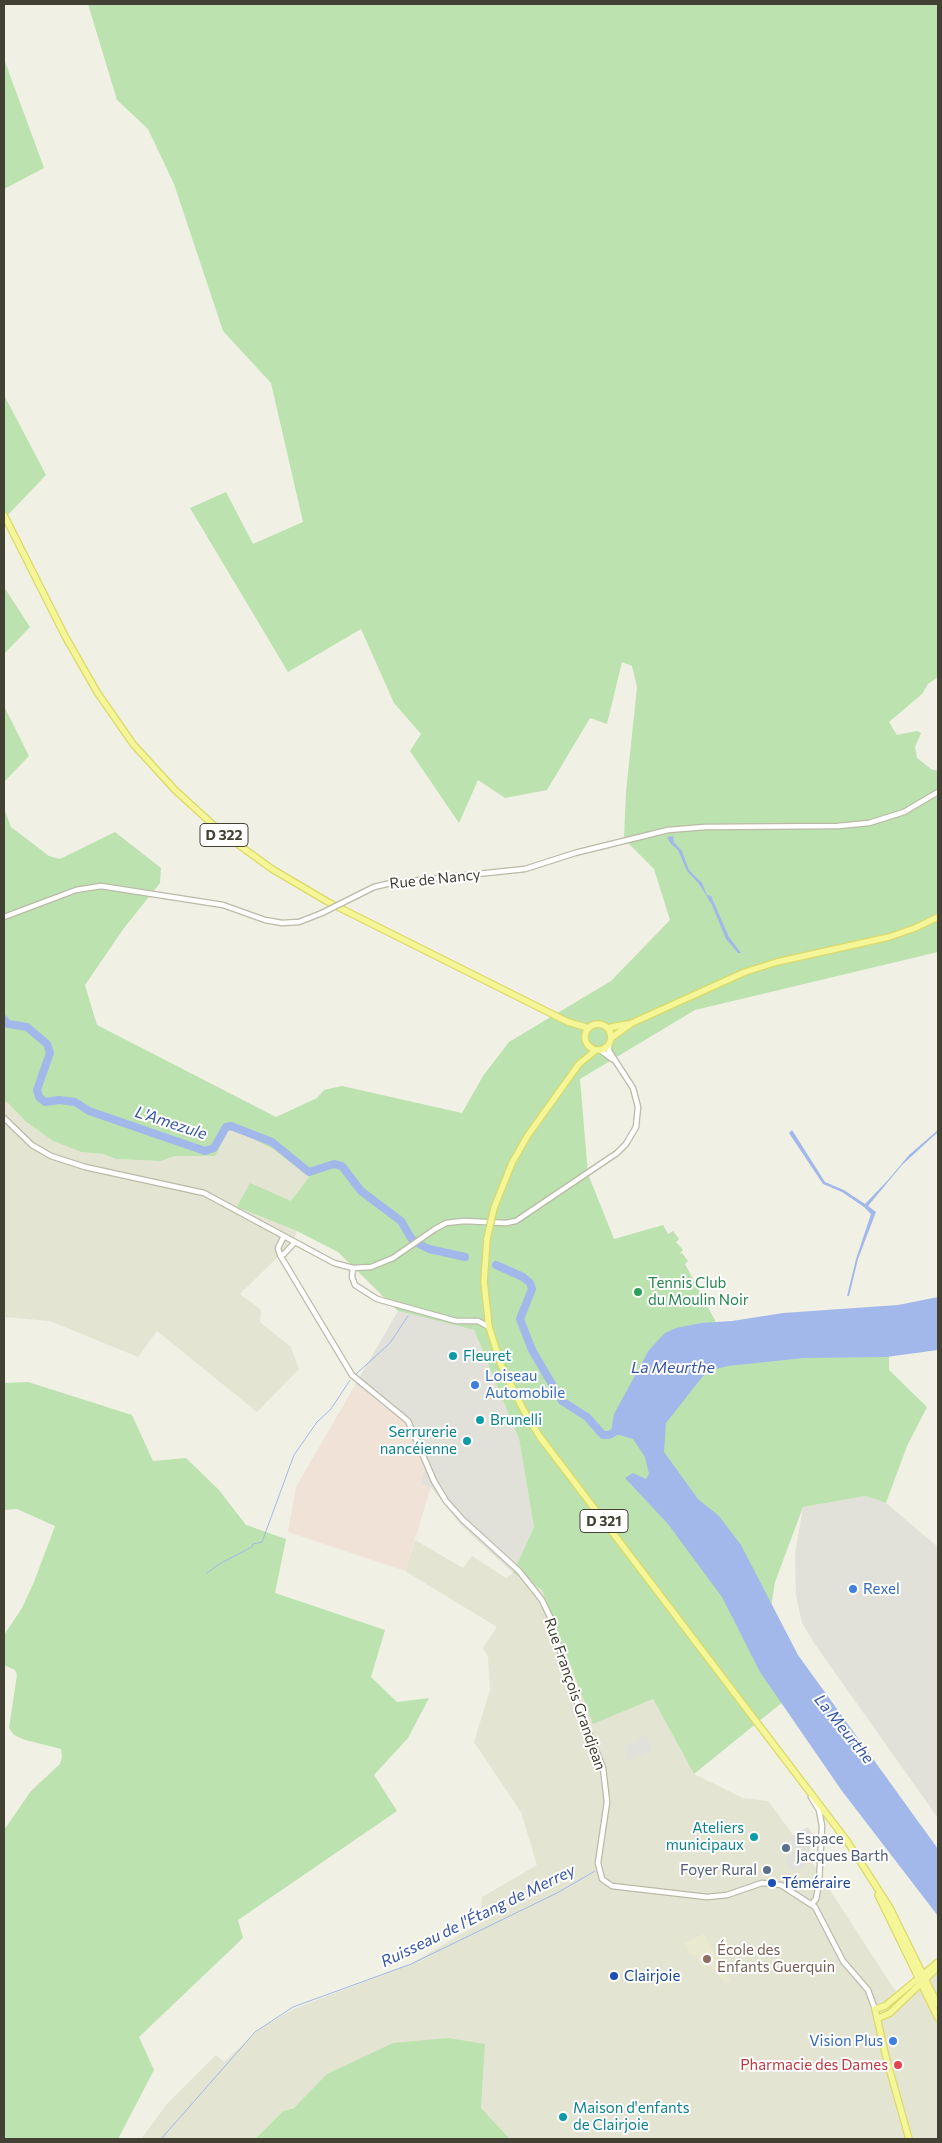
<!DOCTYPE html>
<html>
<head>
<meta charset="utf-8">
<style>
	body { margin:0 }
	#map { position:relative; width:942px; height:2143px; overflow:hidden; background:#f0f0e4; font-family:Commissioner,sans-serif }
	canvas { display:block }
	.frame { position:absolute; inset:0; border:5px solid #424134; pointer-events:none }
</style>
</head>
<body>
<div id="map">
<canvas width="942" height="2143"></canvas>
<div class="frame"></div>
</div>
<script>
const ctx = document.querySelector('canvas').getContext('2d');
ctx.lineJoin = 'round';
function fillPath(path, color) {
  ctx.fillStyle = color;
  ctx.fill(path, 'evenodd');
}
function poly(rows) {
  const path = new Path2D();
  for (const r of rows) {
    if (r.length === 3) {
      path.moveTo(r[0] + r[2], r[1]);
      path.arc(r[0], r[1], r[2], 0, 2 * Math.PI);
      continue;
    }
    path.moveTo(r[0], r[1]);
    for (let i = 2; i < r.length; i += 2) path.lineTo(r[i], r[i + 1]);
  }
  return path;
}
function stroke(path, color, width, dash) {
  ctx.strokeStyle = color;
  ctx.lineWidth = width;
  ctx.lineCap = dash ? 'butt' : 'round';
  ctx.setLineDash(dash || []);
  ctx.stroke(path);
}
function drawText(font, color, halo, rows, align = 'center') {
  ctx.font = font + ' Commissioner,sans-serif';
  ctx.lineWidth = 4;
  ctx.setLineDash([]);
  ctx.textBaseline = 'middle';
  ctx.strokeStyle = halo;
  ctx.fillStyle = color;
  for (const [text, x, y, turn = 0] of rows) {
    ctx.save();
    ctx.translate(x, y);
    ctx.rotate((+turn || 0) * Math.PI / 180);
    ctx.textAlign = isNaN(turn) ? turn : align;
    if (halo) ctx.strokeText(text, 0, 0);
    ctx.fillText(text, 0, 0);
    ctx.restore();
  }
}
fillPath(poly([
	[4,1101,8,1103,25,1121,53,1141,81,1152,103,1154,116,1159,161,1161,175,1156,214,1156,228,1131,237,1131,273,1149,309,1177,291,1201,237,1207,297,1231,293,1242,240,1294,261,1310,260,1322,291,1347,299,1369,257,1412,157,1331,138,1357,50,1321,4,1317],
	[415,1540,463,1568,472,1556,506,1578,513,1573,542,1590,593,1723,653,1699,694,1774,743,1798,768,1801,800,1844,896,1992,938,1971,938,2139,510,2139,481,2108,485,2044,283,2111,255,2139,141,2139,167,2104,216,2055,224,2062,262,2027,294,2009,412,1963,480,1923,482,1897,537,1865,521,1812,474,1742,490,1690,488,1657,483,1648,497,1627,405,1571]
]), '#e4e4d2');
fillPath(poly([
	[398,1311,474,1330,519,1439,534,1527,513,1573,461,1525,431,1487,421,1485,394,1412,355,1385],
	[866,1496,886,1503,938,1547,938,1818,814,1643,802,1623,796,1595,795,1554,803,1507]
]), '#e2e1d9');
fillPath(poly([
	[704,1934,730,1981,725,1984,710,1965,703,1968,696,1956,690,1955,683,1943]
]), '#e8e9ce');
fillPath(poly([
	[355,1385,404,1421,425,1468,421,1485,431,1487,405,1571,288,1532,296,1487]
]), '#f1e2d8');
fillPath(poly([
	[88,4,938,4,938,677,928,684,922,694,889,722,897,735,917,731,921,733,915,747,917,758,931,769,938,771,938,952,695,1010,580,1079,588,1174,614,1239,663,1225,668,1234,673,1231,679,1239,676,1242,683,1250,679,1254,682,1253,688,1261,685,1264,718,1326,889,1331,889,1370,927,1407,907,1446,886,1503,866,1496,803,1507,775,1582,765,1646,784,1701,694,1774,653,1699,593,1724,542,1590,513,1573,534,1527,519,1439,474,1330,398,1311,338,1252,297,1231,237,1207,250,1183,291,1201,309,1177,273,1149,237,1131,228,1131,215,1156,175,1156,161,1161,116,1159,103,1154,81,1152,53,1141,25,1121,8,1103,4,1101,4,808,11,827,49,856,60,859,115,832,161,868,160,883,124,928,85,985,97,1025,276,1117,317,1098,324,1090,342,1086,462,1113,483,1076,509,1042,611,981,670,920,654,869,624,839,626,792,637,687,632,666,622,662,607,724,590,718,547,790,505,798,478,780,459,823,410,751,421,734,394,703,361,629,288,672,190,508,226,492,253,544,303,522,271,383,223,331,174,184,148,129,117,100],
	[4,59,44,168,4,189],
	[4,395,46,475,4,519],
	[4,587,30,627,4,654],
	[4,706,29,756,4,782],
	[28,1382,132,1415,153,1461,186,1458,218,1489,246,1525,286,1539,275,1593,385,1630,371,1677,397,1702,429,1698,408,1738,374,1775,397,1811,238,1920,243,1938,139,2037,154,2070,118,2139,4,2139,4,1830,31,1791,60,1764,62,1757,61,1749,25,1740,14,1735,9,1728,17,1675,15,1670,4,1665,4,1635,22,1608,34,1582,55,1526,17,1509,4,1510,4,1383],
	[448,2038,485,2044,481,2108,510,2139,255,2139,283,2111,294,2108,327,2074,393,2043]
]), '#bce2af');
fillPath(poly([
	[647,1735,652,1751,628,1760,624,1746],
	[808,1827,813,1834,808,1837,808,1840,811,1840,809,1860,806,1860,807,1864,797,1870,796,1868,792,1870,784,1860,799,1848,796,1849,789,1838]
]), '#e1e1dc');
fillPath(poly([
	[673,836,674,842,682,851,689,870,702,883,707,895,711,896,729,937,741,953,738,953,726,939,712,905,699,884,687,871,678,850,671,844,667,837],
	[792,1130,825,1182,844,1190,865,1204,888,1180,909,1155,938,1130,938,1132,902,1165,868,1206,876,1212,858,1259,849,1296,847,1296,856,1259,871,1214,864,1207,842,1192,823,1184,789,1133],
	[938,1297,938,1350,886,1357,804,1358,728,1366,712,1370,703,1376,666,1423,664,1452,698,1499,719,1516,741,1545,798,1655,938,1849,938,1916,842,1791,760,1672,722,1597,668,1524,625,1478,633,1473,646,1479,649,1474,645,1457,633,1439,612,1433,611,1431,614,1414,649,1350,665,1333,676,1328,701,1323,732,1321,783,1313,898,1305]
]), '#a3b8ea');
stroke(poly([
	[356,1374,390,1343,408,1316],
	[207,1573,221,1563,252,1547,253,1544,262,1542,294,1455,317,1422,331,1409,350,1380],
	[161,2139,255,2032,293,2007,411,1964,557,1893,595,1871]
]), '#a3b8ea', 1);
stroke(poly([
	[4,1019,8,1024,27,1027,47,1044,50,1053,37,1090,39,1097,45,1102,59,1100,75,1102,89,1111,205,1151,214,1148,226,1127,231,1126,272,1142,309,1172,334,1164,342,1166,361,1191,401,1221,411,1238,417,1243,429,1249,465,1257],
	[496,1265,523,1277,530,1283,532,1289,520,1319,532,1350,562,1401,587,1417,603,1435,609,1435,620,1429]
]), '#a3b8ea', 8);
const minor = poly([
	[358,895,374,887,391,883,525,869,575,853,668,830,705,827,838,826,869,823,904,812,938,792],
	[4,917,76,890,101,886,223,905,265,920,282,923,299,922,322,913],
	[600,1050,612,1059],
	[4,1118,32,1145,51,1156,85,1167,204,1193,334,1263,353,1268,371,1267,393,1258,435,1229,446,1223,464,1221,506,1223,516,1221,617,1153,626,1144,636,1127,638,1107,633,1088,609,1051,609,1043],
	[284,1236,278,1248,280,1255,352,1375,408,1421,434,1481,446,1501,463,1520,519,1571,542,1600,550,1617,570,1684,603,1768,607,1802,598,1863,602,1879,612,1886,707,1897,727,1895,762,1883,781,1885,815,1907,843,1961,868,1990,875,2009],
	[280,1255,284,1254,295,1242],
	[353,1268,352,1277,355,1285,377,1299,456,1321,478,1321,489,1327],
	[811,1797,819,1810,822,1826,819,1883,816,1899,812,1904]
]);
const major = poly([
	[4,515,65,636,97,692,133,744,175,790,221,832,272,869,328,902,568,1022,589,1028],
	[598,1037,13],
	[607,1028,628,1024],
	[611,1038,632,1023,745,972,777,962,889,937,915,928,938,917],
	[494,1208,512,1163,528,1135,579,1064,596,1050],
	[487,1239,484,1282,489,1327,501,1365,524,1411,540,1437,847,1841,890,1908,938,2005],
	[878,1895,938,2018],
	[877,2019,890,2013,938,1967],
	[909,2139,886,2057,875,2009,885,2006,938,1962]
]);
stroke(minor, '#bbbaa7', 7);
stroke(major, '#dad969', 8);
stroke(minor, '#fff', 4.5);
stroke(major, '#f5f697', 5.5);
const minorBridge = poly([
	[322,913,358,895]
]);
const majorBridge = poly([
	[487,1239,494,1208]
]);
stroke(minorBridge, '#bbbaa7', 7, []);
stroke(majorBridge, '#dad969', 8, []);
stroke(minorBridge, '#fff', 4.5);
stroke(majorBridge, '#f5f697', 5.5);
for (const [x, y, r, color] of [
	[638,1292,5,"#2e9e5b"],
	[453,1356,5,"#0f9aa8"],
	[475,1385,5,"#3f7fe0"],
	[480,1420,5,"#0f9aa8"],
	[467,1441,5,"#0f9aa8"],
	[853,1589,5,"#3f7fe0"],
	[754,1837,5,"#0f9aa8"],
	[786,1848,5,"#5c6f8a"],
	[767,1870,5,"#5c6f8a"],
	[772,1883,5,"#1a4fb4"],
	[707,1959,5,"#8d6e63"],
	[614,1976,5,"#1a4fb4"],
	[893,2041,5,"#3f7fe0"],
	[898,2065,5,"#e0444e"],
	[563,2117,5,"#0f9aa8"]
]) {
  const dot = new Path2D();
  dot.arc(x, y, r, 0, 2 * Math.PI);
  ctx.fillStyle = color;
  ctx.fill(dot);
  stroke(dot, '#fff', 2);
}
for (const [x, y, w] of [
	[224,835,48],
	[604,1521,48]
]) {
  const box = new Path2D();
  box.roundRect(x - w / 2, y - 11.5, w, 23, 4);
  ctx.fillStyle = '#fff';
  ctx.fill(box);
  stroke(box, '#424134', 1);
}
drawText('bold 14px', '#424134', null, [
	["D 322",224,835],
	["D 321",604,1521]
]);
drawText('15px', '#424134', '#fff', [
	["Rue de Nancy",435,879,-6],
	["Rue François Grandjean",575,1694,71]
]);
drawText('15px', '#27864d', '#fff', [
	["Tennis Club",648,1283],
	["du Moulin Noir",648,1300]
], 'left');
drawText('15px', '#0d838f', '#fff', [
	["Fleuret",463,1356],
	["Brunelli",490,1420],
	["Serrurerie",457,1432,"right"],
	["nancéienne",457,1449,"right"],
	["Ateliers",744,1828,"right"],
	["municipaux",744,1845,"right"],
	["Maison d'enfants",573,2108],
	["de Clairjoie",573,2125]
], 'left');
drawText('15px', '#366cbe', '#fff', [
	["Loiseau",485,1376],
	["Automobile",485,1393],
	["Rexel",863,1589],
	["Vision Plus",883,2041,"right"]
], 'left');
drawText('15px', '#4e5e75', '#fff', [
	["Espace",796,1839],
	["Jacques Barth",796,1856],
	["Foyer Rural",757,1870,"right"]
], 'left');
drawText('15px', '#164399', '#fff', [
	["Téméraire",782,1883],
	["Clairjoie",624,1976]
], 'left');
drawText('15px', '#785e54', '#fff', [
	["École des",717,1950],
	["Enfants Guerquin",717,1967]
], 'left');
drawText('15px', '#be3a42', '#fff', [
	["Pharmacie des Dames",888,2065]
], 'right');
drawText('italic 16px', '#3655a5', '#fff', [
	["L'Amezule",171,1123,18],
	["La Meurthe",673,1368],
	["La Meurthe",844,1729,51],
	["Ruisseau de l'Étang de Merrey",478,1916,-26]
]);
</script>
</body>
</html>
